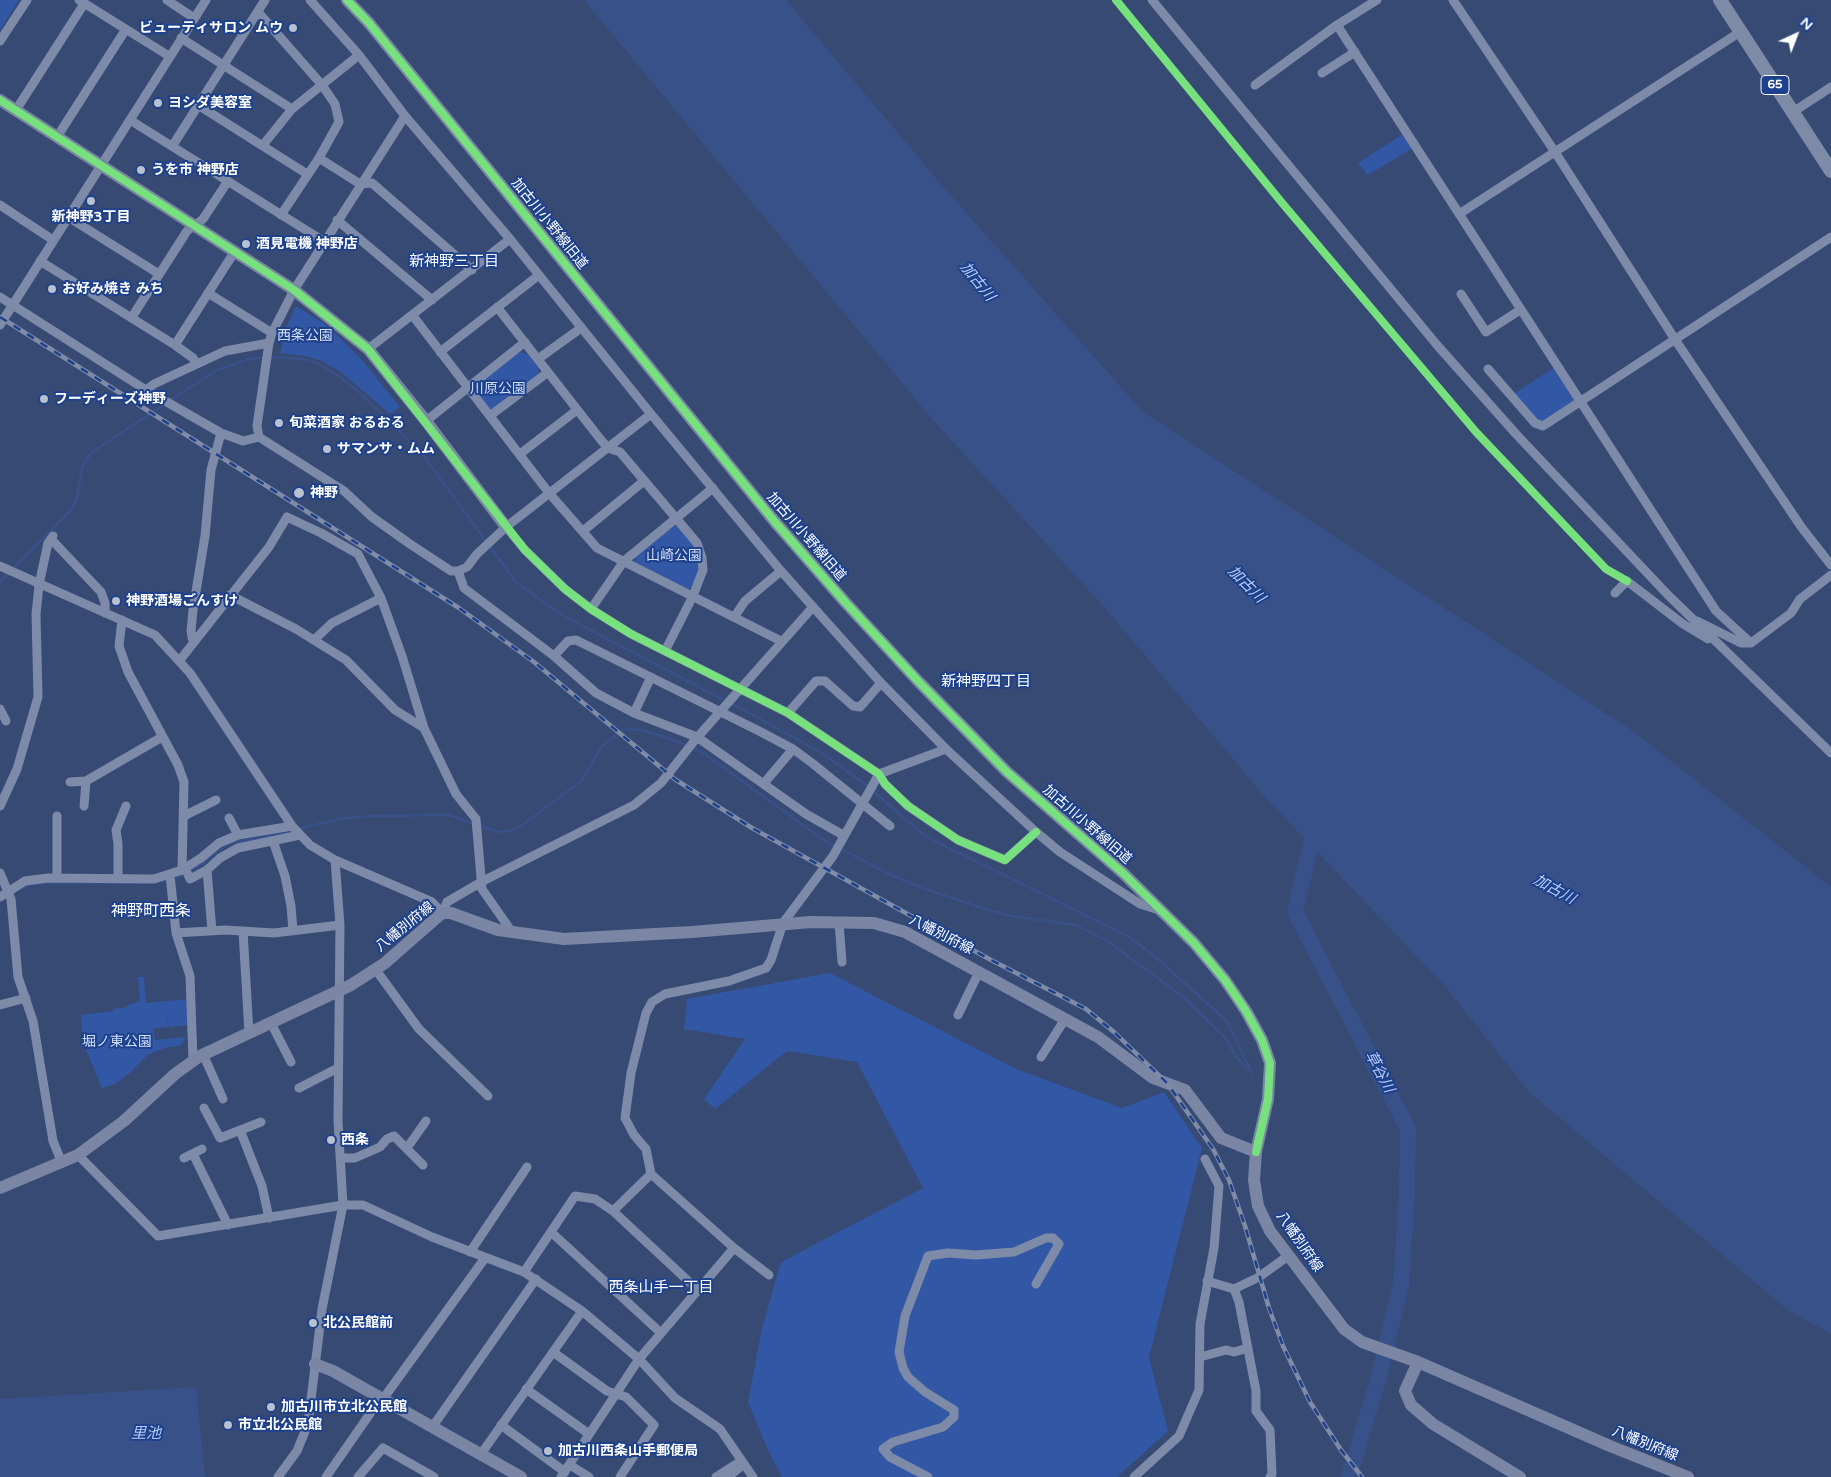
<!DOCTYPE html>
<html>
<head>
<meta charset="utf-8">
<style>
	body { margin:0 }
	#map { position:relative; width:1831px; height:1477px; overflow:hidden; background:#374a74; font-family:"Varela Round",sans-serif }
	canvas { display:block }
	.north { position:absolute; left:1771px; top:10px; width:50px; height:50px; -webkit-text-stroke:4px #1e418d; paint-order:stroke; rotate:43deg; font-size:14px; font-weight:700; line-height:20px; text-align:center; color:#fff }
	.north::after { content:''; display:block; margin:auto; width:18px; height:22px; background:#fff; clip-path:polygon(50% 0,100% 100%,50% 72%,0 100%) }
</style>
</head>
<body>
<div id="map">
<canvas width="1831" height="1477"></canvas>
<div class="north">N</div>
</div>
<script>
const ctx = document.querySelector('canvas').getContext('2d');
ctx.lineJoin = 'round';
function fillPath(path, color) {
  ctx.fillStyle = color;
  ctx.fill(path, 'evenodd');
}
function poly(rows) {
  const path = new Path2D();
  for (const r of rows) {
    path.moveTo(r[0], r[1]);
    for (let i = 2; i < r.length; i += 2) path.lineTo(r[i], r[i + 1]);
  }
  return path;
}
function stroke(path, color, width, dash) {
  ctx.strokeStyle = color;
  ctx.lineWidth = width;
  ctx.lineCap = dash ? 'butt' : 'round';
  ctx.setLineDash(dash || []);
  ctx.stroke(path);
}
function drawText(font, color, halo, rows, align = 'center') {
  ctx.font = font + ' "Varela Round","Noto Sans JP",sans-serif';
  ctx.lineWidth = 4;
  ctx.setLineDash([]);
  ctx.textBaseline = 'middle';
  ctx.strokeStyle = halo;
  ctx.fillStyle = color;
  for (const [text, x, y, turn = 0] of rows) {
    ctx.save();
    ctx.translate(x, y);
    ctx.rotate((+turn || 0) * Math.PI / 180);
    ctx.textAlign = isNaN(turn) ? turn : align;
    if (halo) ctx.strokeText(text, 0, 0);
    ctx.fillText(text, 0, 0);
    ctx.restore();
  }
}
fillPath(poly([
	[0,0,19,0,0,30],
	[1403,134,1413,148,1368,175,1358,163],
	[296,306,323,323,344,342,364,362,400,407,390,414,341,372,322,361,306,356,280,353,285,330],
	[520,352,527,354,539,366,538,377,489,412,474,394,475,387],
	[1555,367,1576,401,1542,424,1512,395],
	[671,526,679,526,696,547,701,571,694,588,686,589,635,562,636,556],
	[830,973,1016,1069,1122,1108,1164,1092,1202,1148,1149,1357,1168,1431,1117,1477,782,1477,768,1450,748,1402,762,1328,781,1262,923,1188,857,1062,787,1051,715,1109,704,1099,745,1039,684,1029,687,999],
	[138,977,144,977,146,1003,188,999,190,1025,169,1027,167,1010,168,1027,153,1029,155,1040,186,1037,180,1046,168,1047,149,1054,130,1073,115,1084,102,1088,83,1042,81,1015,113,1011,113,1009,127,1007,128,1005,140,1001]
]), '#3257a4');
fillPath(poly([
	[584,0,786,0,940,183,1142,411,1633,731,1831,887,1831,1334,1789,1311,1530,1093,1444,985,1266,798,1104,607,931,418],
	[196,1387,205,1477,0,1477,0,1399]
]), '#385188');
stroke(poly([
	[169,401,217,370,249,359,266,357,304,359,319,364,339,376,361,394,420,451,516,582,562,615,726,701],
	[0,582,71,510,77,500,82,467,91,453,165,404],
	[731,703,822,753,869,787],
	[873,791,925,836,1129,937,1152,954,1227,1021,1252,1073],
	[479,826,500,832,513,830,525,823,581,781,603,745,624,729,641,730,668,738,702,752,825,841,889,874,922,888,982,908,1011,916,1076,925,1106,940,1182,996,1225,1037,1236,1057,1249,1070],
	[297,829,344,818,373,816,450,815,474,824],
	[173,880,202,864,228,844,292,831],
	[156,882,168,881],
	[19,889,34,884,47,883,145,883]
]), '#385188', 2.5);
stroke(poly([
	[1316,823,1295,912,1408,1129,1407,1191,1401,1285,1378,1380,1349,1477]
]), '#385188', 16);
stroke(poly([
	[79,0,169,56],
	[167,0,194,18],
	[310,0,359,55,405,116,510,239,651,414,781,571,881,683,946,749,1036,832,1060,852,1140,904,1159,910],
	[1152,0,1437,345,1516,434,1668,595,1831,753],
	[1453,0,1555,152,1676,341,1802,528,1831,565],
	[258,12,322,85,335,104,339,122,319,158,281,215],
	[1337,25,1716,611,1751,643],
	[181,38,292,109],
	[0,41,27,0],
	[1322,73,1355,52],
	[1255,85,1337,25,1377,0],
	[198,105,307,174],
	[16,110,84,4],
	[1793,112,1831,87],
	[405,116,294,290,272,333,269,343,257,426,259,437,344,491,372,517,410,544,451,571,458,571,467,567,477,554,506,527,651,414],
	[130,120,325,242],
	[57,137,126,29],
	[173,145,265,0],
	[263,145,292,109,359,55],
	[319,158,360,184,372,183,472,270],
	[0,205,53,240],
	[1459,214,1740,32],
	[68,217,159,274],
	[337,220,432,300],
	[40,261,175,345,193,358,196,363],
	[208,293,272,333],
	[1461,294,1486,332,1520,310],
	[0,297,146,390,221,433,243,441,259,437],
	[497,307,601,440,608,448,620,452,697,543,702,558,703,570,693,596,665,651],
	[413,316,549,493,597,548,781,641],
	[132,317,187,231,203,219,228,181],
	[0,325,206,0],
	[175,345,235,251],
	[368,349,510,239],
	[440,352,539,275],
	[538,359,581,328],
	[1488,369,1535,423,1543,426,1831,237],
	[146,390,154,384,225,351,269,343],
	[491,415,547,373],
	[426,421,525,342],
	[520,454,577,410],
	[506,527,525,550,565,589,591,609,631,634,788,713,879,774,885,784,908,806,958,840,1005,860,1036,832],
	[583,531,644,481],
	[51,539,101,592,105,603,105,613],
	[0,566,155,635,190,673,292,826,310,845,335,860,432,902,442,913,447,902,483,881,634,805,661,783,695,740,813,607],
	[458,571,464,588,554,656,596,693,634,713,697,737,806,814,843,835],
	[1615,593,1627,581,1683,624,1708,639],
	[230,595,296,629,346,660,395,710,424,728],
	[591,609,624,561,713,488],
	[735,616,745,601,781,571],
	[122,620,119,646,128,672,178,765,184,782,182,870],
	[1697,621,1741,643,1751,643,1791,613,1800,599,1831,575],
	[314,640,332,623,381,598,402,656,424,728,456,794,476,819,482,889,512,932],
	[193,642,191,631,193,610,205,536,211,470,221,433],
	[554,656,568,641,576,640,759,731,793,749,812,763,890,826],
	[180,660,269,547,287,517,321,533,358,554,381,598],
	[0,709,6,721],
	[634,713,650,679],
	[788,713,816,681,825,681,853,706,860,707,881,683],
	[70,782,86,781],
	[765,782,793,749],
	[0,806,17,769,38,697,36,614,39,585,48,543,53,536],
	[84,806,86,781,162,737],
	[57,816,57,878],
	[184,816,216,800],
	[229,818,238,835],
	[273,841,285,876,291,906,293,931],
	[185,868,190,879,207,870,220,858,238,848,300,835],
	[207,870,212,931],
	[0,873,11,899,18,977,33,1021,53,1141,62,1163],
	[170,875,176,933,190,976,193,1060],
	[118,878,118,844,116,830,126,806],
	[0,897,25,881,48,878,154,879,182,870,201,858,219,843,238,835,292,826],
	[839,922,842,962],
	[243,931,249,1033],
	[176,933,225,930,274,933,340,925],
	[376,970,419,1029,488,1096],
	[0,1005,26,998],
	[958,1015,979,972],
	[271,1023,291,1062],
	[203,1054,223,1099],
	[1041,1057,1065,1019],
	[299,1088,338,1068],
	[204,1108,220,1138,261,1122],
	[240,1130,262,1186,269,1218],
	[407,1148,426,1121],
	[193,1154,228,1225],
	[78,1155,158,1236,343,1205,363,1205,432,1237,524,1272,582,1311,639,1359,675,1398,720,1429,753,1477],
	[184,1158,202,1149],
	[340,1158,355,1158,380,1147,387,1139,394,1136,423,1165],
	[651,1174,613,1211,699,1291],
	[551,1232,661,1333],
	[734,1248,769,1275],
	[470,1252,527,1167],
	[524,1272,575,1196,595,1199,613,1211],
	[1207,1281,1234,1289,1239,1302,1256,1391,1256,1411,1270,1430,1272,1474,1270,1477],
	[1234,1289,1259,1277,1288,1256],
	[553,1352,607,1391,626,1397,654,1425,620,1477],
	[1200,1357,1226,1350,1234,1352,1248,1348],
	[526,1389,589,1434],
	[501,1425,565,1472],
	[433,1426,536,1279],
	[481,1454,582,1311],
	[570,1465,589,1477],
	[278,1477,297,1451,308,1424,322,1309,343,1205,338,1121,340,925,335,860],
	[326,1477,376,1405,383,1399,485,1258],
	[358,1477,383,1448,434,1477],
	[561,1477,639,1359,734,1248,651,1174,646,1149,634,1135,625,1118,631,1073,646,1013,652,1002,665,994,729,981,766,968,771,960,783,923,833,856,879,774,946,749],
	[716,1477,741,1461],
	[728,1477,739,1468,738,1466],
	[928,1477,890,1457,883,1449,893,1442,943,1427,954,1417,954,1410,925,1392,908,1377,903,1368,899,1352,905,1316,928,1256,948,1253,976,1255,1014,1252,1046,1238,1053,1238,1059,1244,1036,1284],
	[1134,1477,1179,1436,1199,1390,1200,1324,1214,1248,1219,1186,1205,1159]
]), '#7e8ba8', 9);
stroke(poly([
	[347,0,369,23,775,522,845,602,917,680,1007,772,1124,874,1194,943,1225,980,1246,1011,1262,1040,1270,1063,1268,1099,1256,1152,1254,1180,1258,1206,1270,1231,1344,1329,1362,1342,1418,1362,1610,1446,1688,1477],
	[0,100,294,290,368,349,426,421,506,527],
	[0,1188,78,1155,124,1121,175,1074,200,1056,351,985,385,963,442,913,451,913,498,930,564,939,692,932,811,922,874,923,905,932,1098,1037,1153,1078,1185,1090,1221,1138,1256,1152],
	[1418,1362,1405,1391,1411,1405,1433,1424,1520,1477],
	[315,1364,333,1371,521,1477]
]), '#7a86a4', 12);
stroke(poly([
	[1720,0,1831,171]
]), '#7e8ba7', 14);
const rail = poly([
	[0,317,459,608,534,662,676,780,752,828,991,960,1086,1009,1114,1032,1167,1083,1213,1149,1229,1180,1245,1226,1269,1308,1283,1346,1310,1402,1341,1450,1362,1477]
]);
stroke(rail, '#7f8ba7', 4.5);
stroke(rail, '#1e418d', 2.5, [8]);
stroke(poly([
	[347,0,369,23,775,522,845,602,917,680,1007,772,1124,874,1194,943,1225,980,1246,1011,1262,1040,1270,1063,1268,1099,1256,1152],
	[1116,0,1283,204,1476,432,1606,569,1627,581],
	[0,100,294,290,368,349,525,550,565,589,591,609,631,634,788,713,879,774,885,784,908,806,958,840,1005,860,1036,832]
]), '#77e17e', 8);
for (const [x, y, r, color] of [
	[293,28,5,"#b9c0ce"],
	[158,103,5,"#b9c0ce"],
	[141,170,5,"#b9c0ce"],
	[91,201,5,"#b9c0ce"],
	[246,244,5,"#b9c0ce"],
	[52,289,5,"#b9c0ce"],
	[44,399,5,"#b9c0ce"],
	[279,423,5,"#b9c0ce"],
	[327,449,5,"#b9c0ce"],
	[299,493,6,"#b9c0ce"],
	[116,601,5,"#b9c0ce"],
	[331,1140,5,"#b9c0ce"],
	[313,1323,5,"#b9c0ce"],
	[271,1407,5,"#b9c0ce"],
	[228,1425,5,"#b9c0ce"],
	[548,1451,5,"#b9c0ce"]
]) {
  const dot = new Path2D();
  dot.arc(x, y, r, 0, 2 * Math.PI);
  ctx.fillStyle = color;
  ctx.fill(dot);
  stroke(dot, '#1e418d', 2);
}
for (const [x, y, w] of [
	[1775,85,28]
]) {
  const box = new Path2D();
  box.roundRect(x - w / 2, y - 9.5, w, 19, 4);
  ctx.fillStyle = '#1e418d';
  ctx.fill(box);
  stroke(box, '#fff', 1);
}
drawText('bold 12px', '#fff', null, [
	["65",1775,85]
]);
drawText('bold 14px', '#fff', '#1e418d', [
	["ビューティサロン ムウ",283,28,"right"],
	["ヨシダ美容室",168,103],
	["うを市 神野店",151,170],
	["新神野3丁目",91,217,"center"],
	["酒見電機 神野店",256,244],
	["お好み焼き みち",62,289],
	["フーディーズ神野",54,399],
	["旬菜酒家 おるおる",289,423],
	["サマンサ・ムム",337,449],
	["神野",310,493],
	["神野酒場ごんすけ",126,601],
	["西条",341,1140],
	["北公民館前",323,1323],
	["加古川市立北公民館",281,1407],
	["市立北公民館",238,1425],
	["加古川西条山手郵便局",558,1451]
], 'left');
drawText('14px', '#fff', '#1e418d', [
	["加古川小野線旧道",549,224,51],
	["加古川小野線旧道",806,537,49],
	["加古川小野線旧道",1087,825,41],
	["八幡別府線",405,927,-39],
	["八幡別府線",941,935,27],
	["八幡別府線",1299,1242,55],
	["八幡別府線",1645,1444,22]
]);
drawText('14px', '#d1def9', '#1e418d', [
	["西条公園",305,336],
	["川原公園",498,389],
	["山崎公園",674,556],
	["堀ノ東公園",117,1042]
]);
drawText('15px', '#fff', '#1e418d', [
	["新神野三丁目",454,262],
	["新神野四丁目",986,682],
	["西条山手一丁目",661,1288]
]);
drawText('italic 15px', '#b8ccf4', '#1e418d', [
	["加古川",977,282,51],
	["加古川",1246,585,45],
	["加古川",1554,890,29],
	["草谷川",1379,1072,62],
	["里池",146,1434]
]);
drawText('16px', '#fff', '#1e418d', [
	["神野町西条",151,912]
]);
</script>
</body>
</html>
